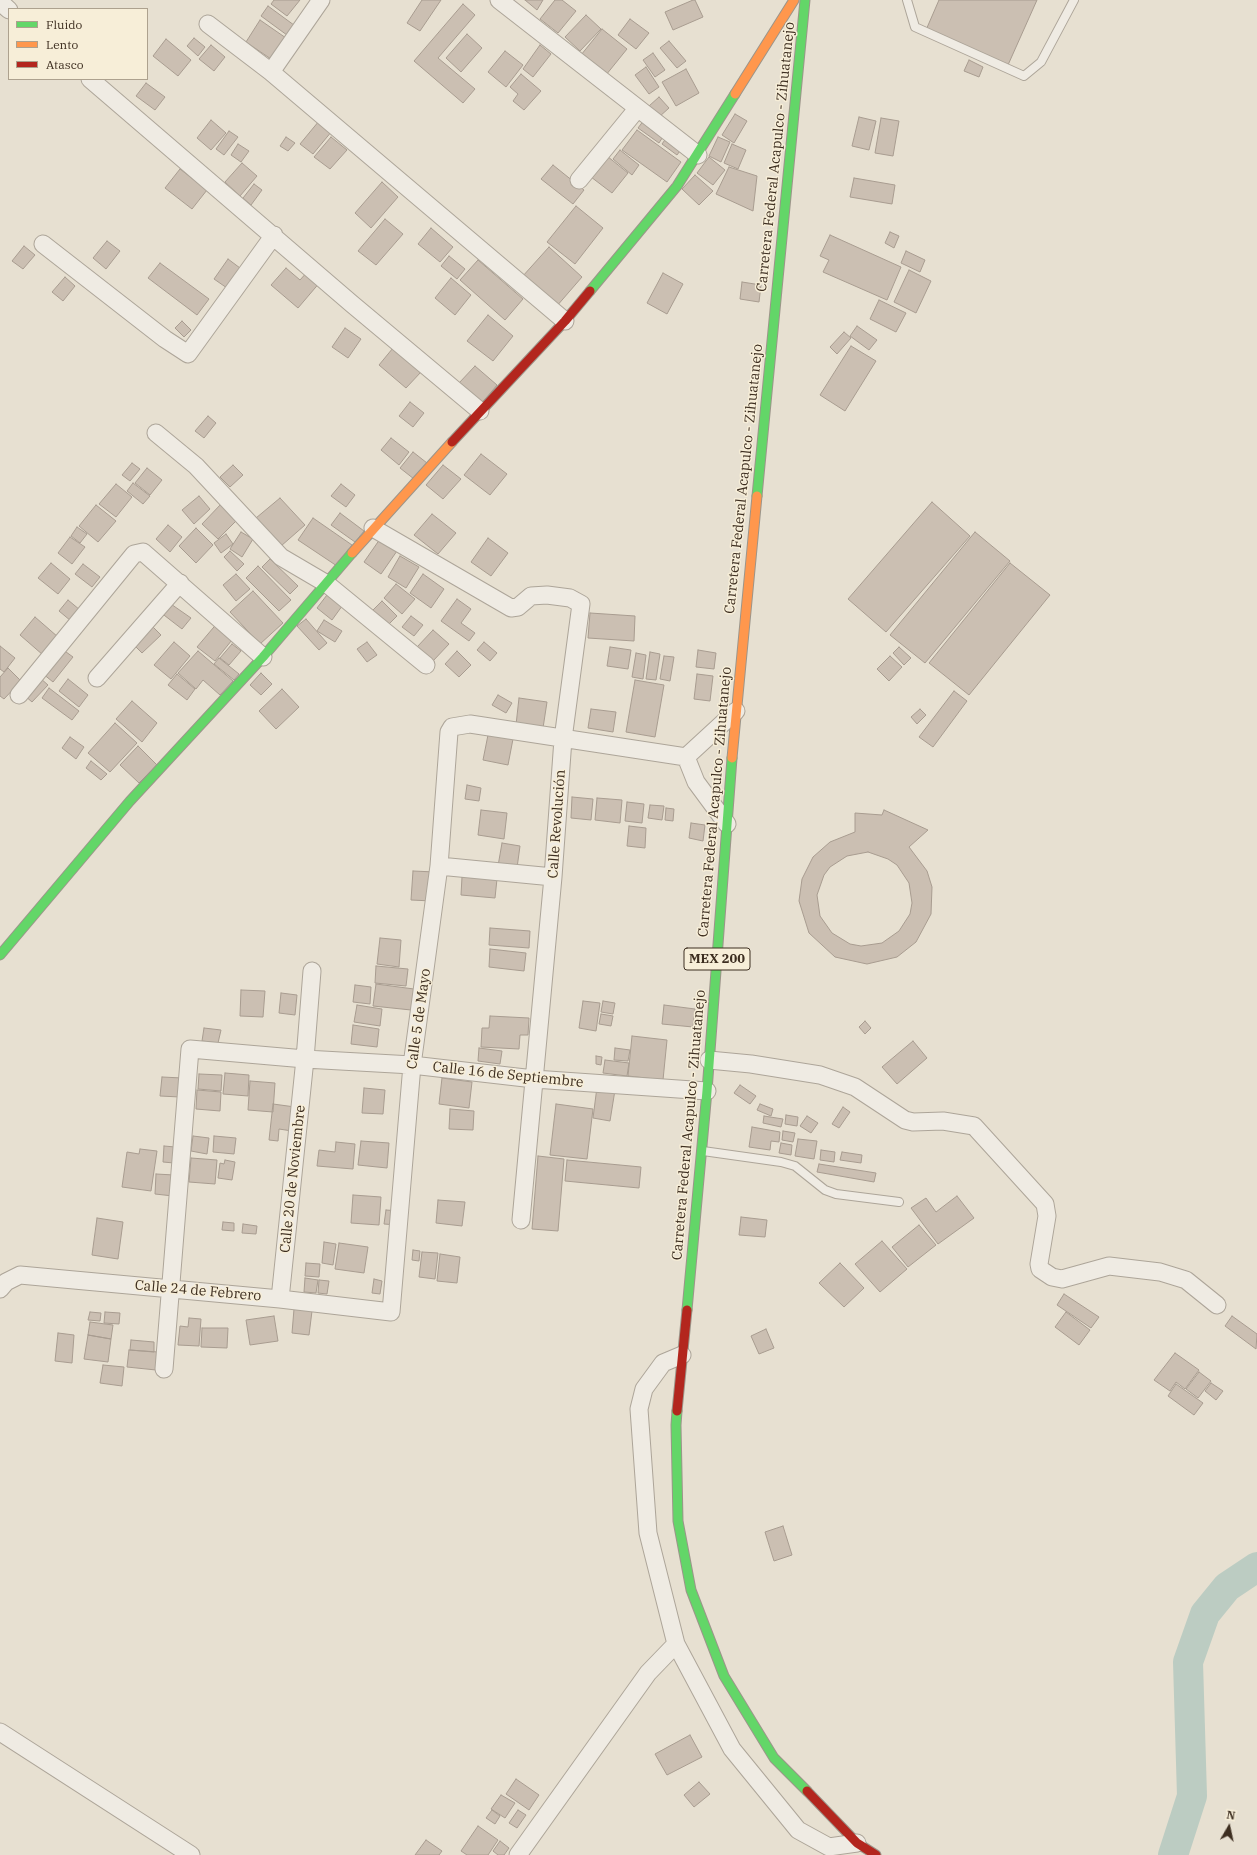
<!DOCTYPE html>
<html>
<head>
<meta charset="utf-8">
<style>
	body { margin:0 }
	#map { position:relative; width:1257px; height:1855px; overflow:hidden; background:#e7e0d1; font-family:"IBM Plex Serif",serif }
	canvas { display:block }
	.legend { position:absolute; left:8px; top:8px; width:140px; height:72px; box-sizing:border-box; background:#f7eed8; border:1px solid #ada18e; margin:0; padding:5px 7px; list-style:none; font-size:12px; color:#3d2e20 }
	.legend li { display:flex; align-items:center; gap:8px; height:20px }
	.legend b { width:20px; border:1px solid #ada18e }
	.north { position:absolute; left:1209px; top:1807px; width:40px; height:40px; -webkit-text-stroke:3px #f7eed8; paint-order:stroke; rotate:9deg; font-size:11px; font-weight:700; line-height:16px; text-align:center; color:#3d2e20 }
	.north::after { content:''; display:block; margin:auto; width:14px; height:18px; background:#3d2e20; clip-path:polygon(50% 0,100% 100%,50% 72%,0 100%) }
</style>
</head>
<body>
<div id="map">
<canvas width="1257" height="1855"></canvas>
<ul class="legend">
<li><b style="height:5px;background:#63d668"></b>Fluido</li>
<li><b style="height:5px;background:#ff974d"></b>Lento</li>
<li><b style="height:5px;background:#b3261e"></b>Atasco</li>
</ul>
<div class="north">N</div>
</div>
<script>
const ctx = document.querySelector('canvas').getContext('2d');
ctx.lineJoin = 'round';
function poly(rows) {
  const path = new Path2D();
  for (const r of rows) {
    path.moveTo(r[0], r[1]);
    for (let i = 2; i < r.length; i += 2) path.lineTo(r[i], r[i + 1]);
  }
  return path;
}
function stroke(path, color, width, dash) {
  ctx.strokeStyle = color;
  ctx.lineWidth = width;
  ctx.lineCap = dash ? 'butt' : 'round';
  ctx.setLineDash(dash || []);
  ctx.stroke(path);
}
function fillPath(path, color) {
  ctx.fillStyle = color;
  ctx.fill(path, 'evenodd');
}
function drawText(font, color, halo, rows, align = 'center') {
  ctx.font = font + ' "IBM Plex Serif",serif';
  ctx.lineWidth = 3;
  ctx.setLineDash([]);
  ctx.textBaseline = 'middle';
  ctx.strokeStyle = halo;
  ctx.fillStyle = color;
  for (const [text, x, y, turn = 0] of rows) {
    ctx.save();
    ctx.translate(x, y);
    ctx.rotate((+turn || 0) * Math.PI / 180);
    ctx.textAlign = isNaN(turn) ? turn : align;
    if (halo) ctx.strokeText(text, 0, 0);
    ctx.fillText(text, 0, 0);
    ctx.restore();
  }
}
stroke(poly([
	[1173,1855,1192,1796,1188,1662,1205,1614,1227,1587,1257,1567]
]), '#bcccc2', 30);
const building = poly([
	[274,0,300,0,287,16,271,4,274,0],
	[422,0,441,0,420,31,407,23,422,0],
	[525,0,543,0,537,10,525,0],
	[555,0,562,0,576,11,558,33,540,19,555,0],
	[693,0,695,0,703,17,673,30,665,12,693,0],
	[939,0,1037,0,1008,65,926,30,939,0],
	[463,4,475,15,438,58,475,89,463,103,414,61,463,4],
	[268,6,298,28,291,38,261,16,268,6],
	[586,15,601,29,580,51,565,37,586,15],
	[630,19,649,33,636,49,618,35,630,19],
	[260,20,286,38,271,59,246,42,260,20],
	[602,29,627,49,606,75,581,55,602,29],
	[467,34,482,48,461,72,446,58,467,34],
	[194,38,205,47,198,56,187,46,194,38],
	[166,39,191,60,178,76,153,56,166,39],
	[669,41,686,61,677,68,660,48,669,41],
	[211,45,225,57,214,71,199,59,211,45],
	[540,45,551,54,533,77,523,69,540,45],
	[505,51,523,65,506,87,488,72,505,51],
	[653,53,665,70,655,77,643,60,653,53],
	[969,60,983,67,979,77,964,71,969,60],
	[646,67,659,87,649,94,635,75,646,67],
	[686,69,699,93,676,106,662,82,686,69],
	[521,74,541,91,524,110,513,101,518,94,510,87,521,74],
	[146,83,165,97,155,110,136,96,146,83],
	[659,97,669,108,659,117,649,106,659,97],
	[735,114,747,121,734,143,722,135,735,114],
	[859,117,876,121,869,150,852,146,859,117],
	[881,118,899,121,893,156,875,153,881,118],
	[211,120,226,133,211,150,197,138,211,120],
	[644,120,664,135,659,143,638,128,644,120],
	[319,121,332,131,313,154,300,144,319,121],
	[637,130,681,162,667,182,622,150,637,130],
	[229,131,238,137,224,155,216,149,229,131],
	[286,137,295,143,288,151,280,146,286,137],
	[331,137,347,150,330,169,314,157,331,137],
	[667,137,682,148,677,155,662,144,667,137],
	[718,137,730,142,721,162,709,156,718,137],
	[238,144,249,151,241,162,231,155,238,144],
	[732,144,746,150,738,169,724,163,732,144],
	[620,150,639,165,632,175,613,159,620,150],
	[607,156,628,173,612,193,591,177,607,156],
	[709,157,725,170,713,185,697,173,709,157],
	[242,163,257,176,240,196,225,182,242,163],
	[553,165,584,190,573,204,541,179,553,165],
	[729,167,757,176,753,211,716,194,729,167],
	[180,169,207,190,192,209,165,188,180,169],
	[695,175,713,191,699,205,682,189,695,175],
	[854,178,895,185,892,204,850,197,854,178],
	[382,182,398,197,371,228,355,213,382,182],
	[254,184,262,190,251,205,243,198,254,184],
	[576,206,603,228,575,264,547,242,576,206],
	[385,219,403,234,376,265,358,251,385,219],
	[431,228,453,247,440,262,418,244,431,228],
	[890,232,899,236,894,248,885,243,890,232],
	[830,235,901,267,887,300,823,272,829,260,820,256,830,235],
	[107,241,120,251,106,269,93,258,107,241],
	[24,246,35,255,23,269,12,261,24,246],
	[549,247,582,277,556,307,522,277,549,247],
	[906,251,925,260,920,272,901,263,906,251],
	[449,256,465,269,457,279,441,266,449,256],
	[228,259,240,268,227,288,214,279,228,259],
	[478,260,523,299,505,320,460,280,478,260],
	[160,263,209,299,197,315,148,278,160,263],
	[286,268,300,280,308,271,321,281,298,308,271,285,286,268],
	[909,270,931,281,916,313,894,302,909,270],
	[663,273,683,284,667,314,647,303,663,273],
	[65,277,75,286,63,301,52,292,65,277],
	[451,278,471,295,455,315,435,298,451,278],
	[742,282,761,285,759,302,740,299,742,282],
	[879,300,906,313,896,332,870,319,879,300],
	[488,315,513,336,493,361,467,341,488,315],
	[182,321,191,330,184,337,175,328,182,321],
	[857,326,877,340,869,350,850,336,857,326],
	[345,328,361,339,348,358,332,347,345,328],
	[844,332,851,338,837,354,830,347,844,332],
	[851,346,876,361,845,411,820,395,851,346],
	[393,348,421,372,406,388,379,365,393,348],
	[475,366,497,385,482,403,459,383,475,366],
	[410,402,424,413,413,427,399,416,410,402],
	[208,416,216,423,204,438,195,431,208,416],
	[391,438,409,452,399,465,381,450,391,438],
	[413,452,427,463,414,479,400,468,413,452],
	[481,454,507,474,490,495,464,475,481,454],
	[132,463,140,469,130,481,122,475,132,463],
	[233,465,243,475,230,487,220,477,233,465],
	[443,465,461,479,443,499,426,485,443,465],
	[147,468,162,480,150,495,135,483,147,468],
	[133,483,150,496,143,504,127,491,133,483],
	[116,484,132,497,116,517,99,504,116,484],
	[341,484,355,495,346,507,331,496,341,484],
	[199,496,210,509,194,524,182,510,199,496],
	[280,498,305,525,281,546,256,518,280,498],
	[932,502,970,536,886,632,848,599,932,502],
	[222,503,238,519,218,539,202,524,222,503],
	[96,505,116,521,98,542,79,526,96,505],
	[340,513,364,531,355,542,331,525,340,513],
	[432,514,456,533,438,554,414,535,432,514],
	[313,518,352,545,337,566,298,540,313,518],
	[168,525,182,537,170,552,156,539,168,525],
	[77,527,87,534,80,543,71,536,77,527],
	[196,528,213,545,196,563,179,546,196,528],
	[241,532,253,539,242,557,230,549,241,532],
	[975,532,1010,561,925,663,890,635,975,532],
	[226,534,233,544,221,553,214,543,226,534],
	[70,537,85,547,72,564,58,553,70,537],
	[488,538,508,553,491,576,471,562,488,538],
	[380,539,397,551,381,574,364,562,380,539],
	[230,551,244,564,237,571,224,557,230,551],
	[400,556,419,567,406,588,388,577,400,556],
	[270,559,298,586,290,594,262,567,270,559],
	[51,563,70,579,58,594,38,578,51,563],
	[1010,563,1050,595,969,695,929,663,1010,563],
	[83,564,100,577,92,587,75,574,83,564],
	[258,566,291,600,279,611,246,578,258,566],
	[236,574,250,589,236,601,223,585,236,574],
	[423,574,444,589,431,608,410,593,423,574],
	[396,584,415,599,402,614,384,598,396,584],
	[253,591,283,623,260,644,230,612,253,591],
	[330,591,345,602,332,620,317,608,330,591],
	[457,599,471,609,461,623,475,633,469,641,441,621,457,599],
	[68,600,80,610,71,621,59,611,68,600],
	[382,601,397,616,386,627,371,612,382,601],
	[168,602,191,618,182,629,160,612,168,602],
	[590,613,635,616,634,641,588,638,590,613],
	[411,616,423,625,414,636,402,627,411,616],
	[35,617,58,637,43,655,20,635,35,617],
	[306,619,327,643,319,650,297,626,306,619],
	[324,620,342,631,335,642,317,631,324,620],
	[219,621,236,635,215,661,197,647,219,621],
	[151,625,161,635,142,653,132,643,151,625],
	[433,630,449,644,433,661,417,647,433,630],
	[174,642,190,656,171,679,154,665,174,642],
	[367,642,377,655,367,662,357,649,367,642],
	[484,642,497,653,490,661,477,650,484,642],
	[232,644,241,651,229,665,220,658,232,644],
	[0,646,15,658,4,672,0,669,0,646],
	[610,647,631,650,628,669,607,666,610,647],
	[899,647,911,658,904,665,893,653,899,647],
	[62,649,73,657,53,682,42,673,62,649],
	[698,650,716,653,714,669,696,667,698,650],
	[198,651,233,681,220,695,203,680,196,689,178,673,198,651],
	[457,651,471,665,459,677,445,664,457,651],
	[650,652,660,654,656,680,646,679,650,652],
	[636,653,646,655,643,679,632,677,636,653],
	[664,656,674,657,670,681,660,679,664,656],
	[890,656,902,667,889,681,877,669,890,656],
	[219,658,239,674,234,680,214,664,219,658],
	[8,668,21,681,4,699,0,696,0,677,8,668],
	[261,673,272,684,261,695,250,685,261,673],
	[177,674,195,689,187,700,168,685,177,674],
	[697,674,713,676,710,701,694,699,697,674],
	[40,678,48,685,32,702,24,695,40,678],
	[68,679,88,695,79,707,59,691,68,679],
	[635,680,664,685,655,737,626,732,635,680],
	[49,688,79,711,72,720,42,698,49,688],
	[282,689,299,707,276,729,259,711,282,689],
	[954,691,967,701,933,747,919,737,954,691],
	[498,695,512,703,506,713,492,705,498,695],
	[519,698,547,702,543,728,516,725,519,698],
	[132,701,157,723,142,742,116,719,132,701],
	[591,709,616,712,613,732,588,728,591,709],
	[920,709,926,715,917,724,911,717,920,709],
	[115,723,137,743,110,772,88,753,115,723],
	[488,735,513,739,508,765,483,760,488,735],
	[70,737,84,747,76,759,62,748,70,737],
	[138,746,157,765,139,783,120,765,138,746],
	[91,761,107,774,101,780,86,768,91,761],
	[467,785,481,788,479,801,465,799,467,785],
	[572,797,593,799,591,820,571,818,572,797],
	[597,798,622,800,620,823,595,820,597,798],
	[627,802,644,804,642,823,625,821,627,802],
	[650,805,664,806,662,820,648,818,650,805],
	[666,808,674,809,673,821,665,820,666,808],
	[481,810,507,813,504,839,478,835,481,810],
	[884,810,928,830,909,847,927,871,932,887,931,914,916,942,897,957,867,964,835,957,809,933,799,901,802,879,813,857,830,842,855,832,855,813,882,815,884,810],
	[868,852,888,859,897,865,909,883,912,903,910,914,899,931,882,943,861,946,850,944,832,933,820,916,817,895,824,875,830,867,847,856,868,852],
	[691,823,705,825,703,841,689,838,691,823],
	[629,826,646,828,645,848,627,846,629,826],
	[502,843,520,846,517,868,498,866,502,843],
	[413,871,435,872,432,901,411,900,413,871],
	[462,877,497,879,495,898,461,895,462,877],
	[490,928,530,931,529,948,489,945,490,928],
	[380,938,401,940,399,967,377,964,380,938],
	[490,949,526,953,524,971,489,967,490,949],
	[376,966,408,969,406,986,375,983,376,966],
	[376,984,414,989,411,1010,373,1006,376,984],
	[355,985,371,987,370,1004,353,1002,355,985],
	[241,990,265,991,263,1017,240,1016,241,990],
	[281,993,297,995,295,1015,279,1013,281,993],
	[583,1001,600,1003,596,1031,579,1028,583,1001],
	[603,1001,615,1003,613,1014,601,1012,603,1001],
	[357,1005,382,1009,380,1026,354,1022,357,1005],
	[664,1005,695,1009,693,1027,662,1024,664,1005],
	[601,1014,613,1016,611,1026,599,1024,601,1014],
	[490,1016,529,1018,528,1035,520,1035,519,1049,481,1047,482,1028,489,1028,490,1016],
	[865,1021,871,1028,865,1034,859,1027,865,1021],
	[353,1025,379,1029,377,1047,351,1044,353,1025],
	[204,1028,221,1030,218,1043,202,1041,204,1028],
	[632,1036,667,1040,663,1080,628,1076,632,1036],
	[913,1041,927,1058,897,1084,882,1067,913,1041],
	[479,1048,502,1051,500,1064,478,1061,479,1048],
	[615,1048,630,1050,628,1061,614,1060,615,1048],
	[596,1056,602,1057,601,1065,596,1064,596,1056],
	[605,1060,629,1063,627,1076,603,1073,605,1060],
	[225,1073,249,1075,248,1096,223,1094,225,1073],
	[199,1074,222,1075,221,1091,198,1089,199,1074],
	[162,1077,182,1078,180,1097,160,1096,162,1077],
	[442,1078,472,1082,469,1108,439,1104,442,1078],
	[250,1081,275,1083,273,1112,248,1110,250,1081],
	[740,1085,756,1096,750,1104,734,1093,740,1085],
	[597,1087,615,1090,610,1121,593,1118,597,1087],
	[364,1088,385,1090,383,1114,362,1113,364,1088],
	[197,1090,221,1092,220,1111,196,1109,197,1090],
	[273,1104,295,1107,292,1131,279,1129,278,1141,269,1140,273,1104],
	[556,1104,593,1109,587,1159,550,1155,556,1104],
	[760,1104,773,1109,771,1116,757,1110,760,1104],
	[843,1107,850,1112,839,1128,832,1124,843,1107],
	[450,1109,474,1111,473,1130,449,1129,450,1109],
	[786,1115,798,1117,797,1126,785,1124,786,1115],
	[764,1116,783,1119,781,1127,763,1123,764,1116],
	[807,1116,818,1123,811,1133,800,1126,807,1116],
	[752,1127,780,1132,779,1142,771,1141,770,1150,749,1147,752,1127],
	[783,1131,795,1133,793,1142,782,1140,783,1131],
	[193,1136,209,1138,207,1154,191,1151,193,1136],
	[214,1136,236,1138,234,1154,213,1152,214,1136],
	[798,1139,817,1141,814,1159,795,1156,798,1139],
	[361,1141,389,1143,387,1168,358,1165,361,1141],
	[336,1142,355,1144,353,1169,317,1166,319,1150,335,1152,336,1142],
	[781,1143,792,1145,791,1155,779,1153,781,1143],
	[164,1146,175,1147,174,1163,163,1162,164,1146],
	[140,1149,157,1151,151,1191,122,1187,127,1152,139,1154,140,1149],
	[821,1150,835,1152,834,1162,820,1160,821,1150],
	[842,1152,862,1155,861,1163,840,1160,842,1152],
	[538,1156,564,1159,558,1231,532,1229,538,1156],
	[191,1158,217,1160,215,1184,189,1182,191,1158],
	[225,1160,235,1162,232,1180,218,1178,220,1163,224,1164,225,1160],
	[567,1160,641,1167,639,1188,565,1181,567,1160],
	[819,1164,876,1173,874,1182,817,1172,819,1164],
	[156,1174,174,1175,173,1196,155,1194,156,1174],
	[353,1195,381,1197,379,1225,351,1223,353,1195],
	[957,1196,974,1218,938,1244,911,1208,926,1198,936,1212,957,1196],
	[438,1200,465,1202,462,1226,436,1223,438,1200],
	[386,1210,399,1211,397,1225,384,1224,386,1210],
	[741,1217,767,1220,765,1237,739,1235,741,1217],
	[97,1218,123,1222,118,1259,92,1255,97,1218],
	[223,1222,234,1223,234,1231,222,1230,223,1222],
	[243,1224,257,1226,256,1234,242,1233,243,1224],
	[919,1225,936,1245,908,1267,892,1247,919,1225],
	[882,1241,907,1269,880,1292,855,1264,882,1241],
	[324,1242,336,1244,333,1265,322,1263,324,1242],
	[339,1243,368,1247,364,1273,335,1269,339,1243],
	[413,1250,420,1251,419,1261,412,1260,413,1250],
	[422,1252,438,1253,435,1279,419,1277,422,1252],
	[440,1254,460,1257,457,1283,437,1281,440,1254],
	[306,1263,320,1264,319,1277,305,1276,306,1263],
	[840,1263,864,1288,844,1307,819,1283,840,1263],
	[305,1278,318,1280,316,1293,304,1292,305,1278],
	[374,1279,382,1281,380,1294,372,1293,374,1279],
	[319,1280,329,1281,327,1294,318,1293,319,1280],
	[1064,1294,1099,1317,1091,1328,1057,1305,1064,1294],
	[294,1309,312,1311,309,1335,292,1333,294,1309],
	[90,1312,101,1313,100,1321,88,1320,90,1312],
	[105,1312,120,1313,119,1324,104,1323,105,1312],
	[1066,1312,1090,1330,1079,1345,1055,1327,1066,1312],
	[274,1316,278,1341,250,1345,246,1320,274,1316],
	[1232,1316,1257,1334,1256,1349,1225,1326,1232,1316],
	[189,1318,201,1319,199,1346,178,1345,180,1326,188,1327,189,1318],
	[90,1322,113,1325,111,1339,88,1335,90,1322],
	[202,1328,228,1328,227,1348,201,1347,202,1328],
	[766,1329,774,1348,759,1354,751,1336,766,1329],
	[58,1333,74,1335,72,1363,55,1361,58,1333],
	[88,1335,111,1339,108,1362,84,1359,88,1335],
	[131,1340,154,1342,154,1352,130,1350,131,1340],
	[129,1350,158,1352,156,1370,127,1367,129,1350],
	[1175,1353,1199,1370,1185,1389,1176,1382,1170,1391,1154,1380,1175,1353],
	[103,1365,124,1367,122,1386,100,1383,103,1365],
	[1199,1372,1211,1381,1198,1398,1186,1389,1199,1372],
	[1211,1383,1223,1391,1216,1400,1205,1391,1211,1383],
	[1176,1384,1203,1403,1194,1415,1168,1396,1176,1384],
	[783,1526,792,1555,774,1561,765,1532,783,1526],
	[690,1735,702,1757,667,1775,655,1754,690,1735],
	[516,1779,539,1795,529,1810,506,1794,516,1779],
	[699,1782,710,1794,694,1807,684,1795,699,1782],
	[501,1795,515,1803,505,1818,491,1809,501,1795],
	[492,1810,500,1816,495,1824,486,1818,492,1810],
	[518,1810,526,1815,517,1828,509,1823,518,1810],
	[478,1826,498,1840,488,1855,467,1855,461,1851,478,1826],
	[426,1840,442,1851,439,1855,415,1855,426,1840],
	[500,1841,509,1848,504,1855,498,1855,493,1851,500,1841]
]);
fillPath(building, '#cbbfb2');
stroke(building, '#a89c90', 1);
const lane = poly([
	[907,0,915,27,1024,76,1041,62,1074,0],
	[703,1151,781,1162,795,1166,825,1190,836,1194,899,1202]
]);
const street = poly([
	[499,0,698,155],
	[0,2,9,10],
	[208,24,271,72,565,321],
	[271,72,321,0],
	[90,79,352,304,480,411],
	[579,180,637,109],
	[43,244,165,339,188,354,274,235],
	[156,433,196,466,281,557,327,584,426,665],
	[373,528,511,608,518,607,531,596,547,595,570,598,581,604,563,739,553,877,521,1220],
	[97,678,180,583],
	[19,695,134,554,143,552,263,657],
	[686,757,696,782,727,824],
	[686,757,736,711],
	[439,866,553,877],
	[709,1060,751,1064,820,1075,855,1087,905,1120,913,1122,943,1121,974,1126,1045,1204,1047,1216,1039,1264,1040,1269,1052,1277,1062,1279,1109,1266,1160,1272,1186,1280,1217,1305],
	[0,1289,6,1282,20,1275,280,1299,391,1312,412,1065,439,866,449,732,452,727,470,724,686,757],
	[280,1299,305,1059,312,971],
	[682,1355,663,1363,644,1389,639,1409,648,1533,676,1644,732,1749,798,1830,829,1847,857,1843],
	[164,1369,190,1049,305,1059,412,1065,534,1079,707,1091],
	[0,1732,191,1855],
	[518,1855,648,1673,676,1644]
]);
const fast = poly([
	[590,291,677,186,735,94],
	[757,496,805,0],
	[0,955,130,801,263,657,352,553],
	[687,1310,707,1091,732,758],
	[677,1411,676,1425,678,1521,691,1590,724,1676,774,1758,807,1791]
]);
const slow = poly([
	[735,94,794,0],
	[352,553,452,442],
	[732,758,757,496]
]);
const jam = poly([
	[452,442,565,321,590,291],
	[677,1411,687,1310],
	[807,1791,857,1843,876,1855]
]);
stroke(lane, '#ada599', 10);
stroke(street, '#ada599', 19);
stroke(fast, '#9c958a', 11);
stroke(slow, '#9c958a', 11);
stroke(jam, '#9c958a', 11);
stroke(lane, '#efebe3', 8);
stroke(street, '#efebe3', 17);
stroke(fast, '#63d668', 9);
stroke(slow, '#ff974d', 9);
stroke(jam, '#b3261e', 9);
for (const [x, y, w] of [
	[717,959,66]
]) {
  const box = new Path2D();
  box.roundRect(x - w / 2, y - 11, w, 22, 3);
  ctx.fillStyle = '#f7eed8';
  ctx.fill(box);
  stroke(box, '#3d2e20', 1);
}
drawText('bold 13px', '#3d2e20', null, [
	["MEX 200",717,959]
]);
drawText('14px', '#3d2e20', '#f7eed8', [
	["Carretera Federal Acapulco - Zihuatanejo",776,157,-84],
	["Carretera Federal Acapulco - Zihuatanejo",744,479,-84],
	["Carretera Federal Acapulco - Zihuatanejo",715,802,-85],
	["Calle Revolución",557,824,-86],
	["Calle 5 de Mayo",419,1019,-82],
	["Calle 16 de Septiembre",508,1075,6],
	["Carretera Federal Acapulco - Zihuatanejo",689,1125,-85],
	["Calle 20 de Noviembre",293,1179,-84],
	["Calle 24 de Febrero",198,1291,5]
]);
</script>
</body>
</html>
